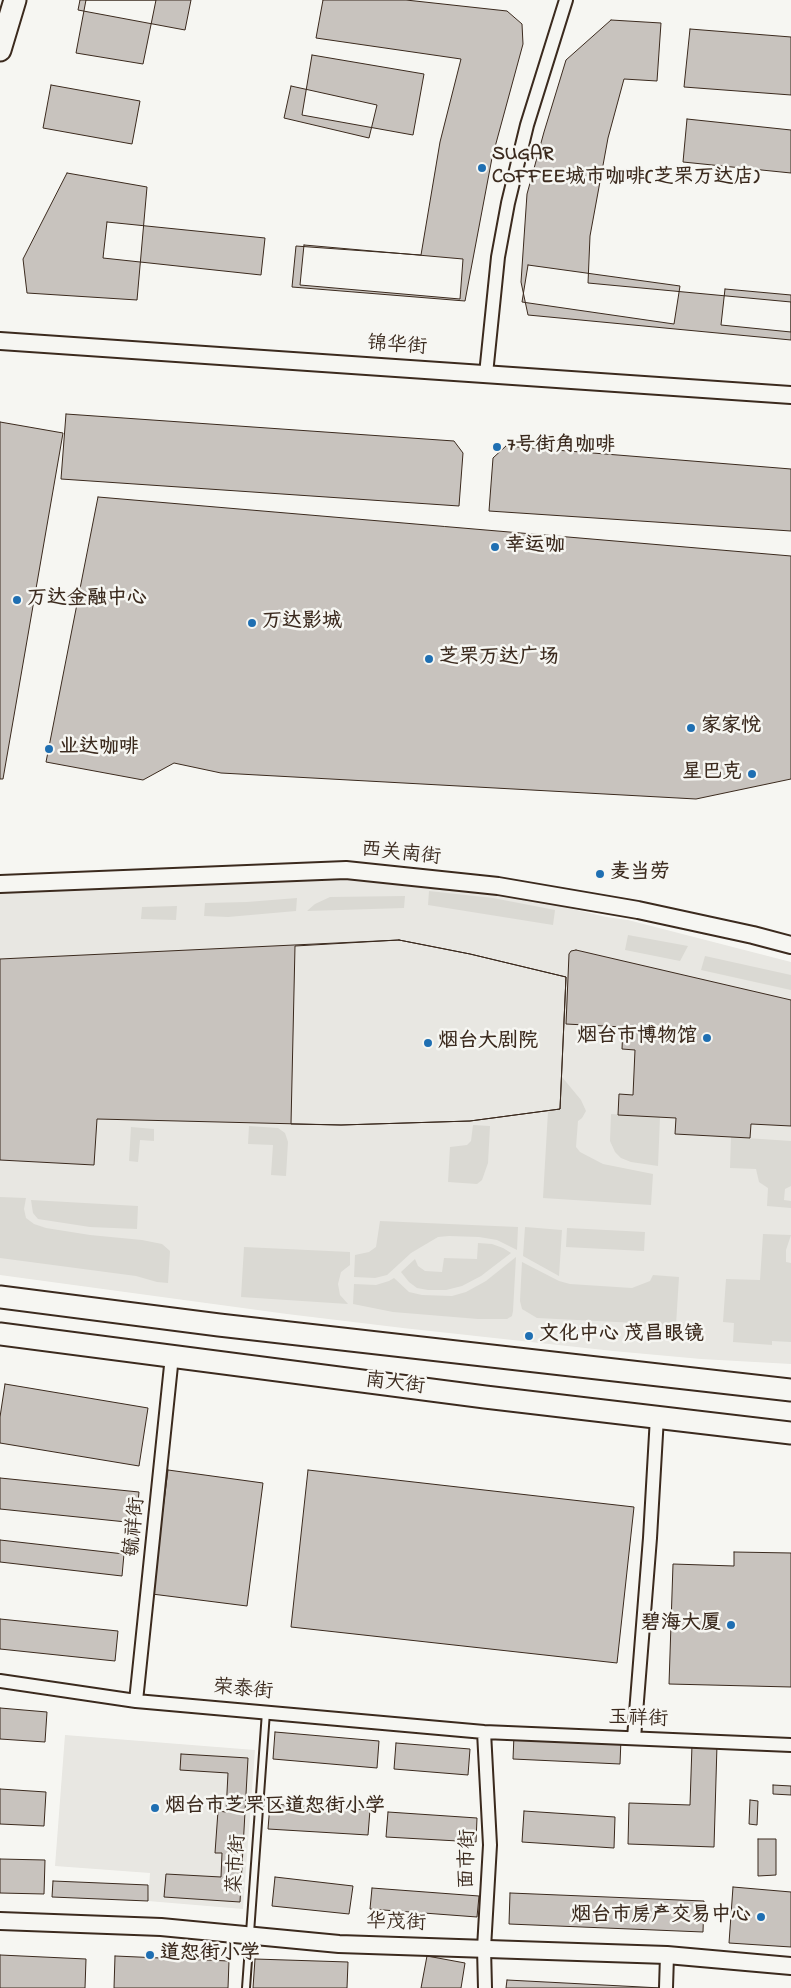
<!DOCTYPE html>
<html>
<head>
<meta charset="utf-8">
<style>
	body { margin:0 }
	canvas { display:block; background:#f6f6f2 }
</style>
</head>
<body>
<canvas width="791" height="1988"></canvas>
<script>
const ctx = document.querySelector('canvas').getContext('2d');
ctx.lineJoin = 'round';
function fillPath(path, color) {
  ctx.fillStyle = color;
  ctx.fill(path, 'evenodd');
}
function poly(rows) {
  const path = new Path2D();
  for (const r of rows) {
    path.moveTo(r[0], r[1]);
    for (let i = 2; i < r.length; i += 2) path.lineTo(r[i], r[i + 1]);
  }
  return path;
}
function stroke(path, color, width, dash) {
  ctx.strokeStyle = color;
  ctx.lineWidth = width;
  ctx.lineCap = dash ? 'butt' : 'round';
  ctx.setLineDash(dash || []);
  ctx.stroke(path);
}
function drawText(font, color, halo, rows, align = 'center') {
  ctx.font = font + ' "Indie Flower","LXGW WenKai TC",sans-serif';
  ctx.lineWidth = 5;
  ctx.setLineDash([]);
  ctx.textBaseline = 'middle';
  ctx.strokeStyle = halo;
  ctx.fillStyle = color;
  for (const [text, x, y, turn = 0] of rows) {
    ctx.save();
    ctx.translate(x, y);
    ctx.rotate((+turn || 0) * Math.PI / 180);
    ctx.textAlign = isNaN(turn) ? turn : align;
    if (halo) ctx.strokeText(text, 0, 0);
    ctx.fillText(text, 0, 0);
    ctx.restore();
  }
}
fillPath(poly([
	[328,879,378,880,471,889,539,901,606,917,628,920,791,962,791,1364,701,1359,613,1351,403,1328,287,1314,0,1275,0,891],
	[65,1735,255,1750,243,1909,148,1901,150,1873,55,1866]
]), '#e8e7e2');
fillPath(poly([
	[429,891,493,898,555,910,553,925,428,905],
	[405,896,404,908,307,911,315,904,330,897],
	[297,898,296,911,228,917,204,916,205,903,247,902],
	[177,906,176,920,141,919,142,907],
	[628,935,688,946,680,961,625,950],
	[705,956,791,975,791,990,701,970],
	[562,1077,581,1100,586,1111,582,1118,578,1121,576,1147,580,1152,603,1164,653,1174,651,1205,543,1198,548,1111,560,1109],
	[611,1114,660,1117,658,1166,631,1162,621,1158,615,1152,610,1141],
	[473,1125,490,1126,488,1163,482,1180,477,1184,448,1182,450,1147,467,1145,471,1141],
	[249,1126,278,1128,285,1133,288,1142,286,1176,271,1175,273,1145,248,1144],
	[131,1127,154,1129,154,1141,140,1140,138,1162,129,1161],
	[731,1137,791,1141,791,1186,785,1189,784,1200,791,1201,791,1208,767,1206,768,1188,759,1182,756,1169,730,1168],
	[0,1197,26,1198,24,1209,26,1218,34,1224,46,1228,90,1235,142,1240,162,1244,170,1251,168,1283,157,1282,136,1276,0,1258],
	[31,1200,138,1206,137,1229,90,1227,38,1219,33,1213],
	[380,1221,518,1227,517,1250,497,1240,479,1237,449,1236,438,1237,411,1253,387,1275,375,1278,354,1277,355,1255,369,1252,376,1247],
	[525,1227,562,1230,559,1276,523,1256],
	[567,1228,645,1232,644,1251,566,1247],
	[763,1234,791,1235,786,1250,786,1262,791,1263,791,1342,772,1341,772,1345,733,1342,734,1323,723,1322,726,1279,760,1280],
	[478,1243,492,1244,503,1248,511,1253,481,1276,462,1286,446,1290,428,1290,417,1288,409,1282,401,1272,415,1259,418,1266,425,1271,442,1272,444,1258,477,1259],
	[244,1247,350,1252,350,1265,341,1272,338,1284,340,1295,348,1304,241,1297],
	[516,1257,513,1311,512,1316,507,1319,478,1319,393,1312,353,1304,354,1284,376,1285,389,1281,394,1278,409,1292,422,1295,452,1296,466,1292,486,1281],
	[522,1262,559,1281,570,1284,632,1288,650,1281,653,1275,679,1277,676,1325,537,1318,522,1309,520,1301]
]), '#dad9d3');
const building = poly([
	[80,0,191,0,185,30,78,10,80,0],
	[86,0,156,0,143,64,76,53,86,0],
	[323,0,406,0,507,11,522,24,523,44,492,158,465,301,292,287,296,246,421,255,440,142,461,59,316,38,323,0],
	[611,20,661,23,657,81,624,79,608,138,590,236,588,283,791,302,791,340,528,315,521,282,527,194,544,132,566,60,611,20],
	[690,29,791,37,791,95,684,87,690,29],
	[312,55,424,74,413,135,302,115,312,55],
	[51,85,140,101,132,144,43,128,51,85],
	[291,86,377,105,369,138,284,118,291,86],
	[687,119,791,130,791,173,683,162,687,119],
	[67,173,147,187,137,300,27,293,23,259,67,173],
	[107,222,265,238,261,275,103,258,107,222],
	[304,245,463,259,460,299,300,285,304,245],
	[528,265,680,286,674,324,522,302,528,265],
	[725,289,791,295,791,332,721,325,725,289],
	[66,414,454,441,463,453,459,506,61,479,66,414],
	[0,422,63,433,3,779,0,779,0,422],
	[506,446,791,469,791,531,489,511,493,458,506,446],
	[98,497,791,556,791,779,696,799,221,773,174,763,143,780,46,762,98,497],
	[399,940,470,954,566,977,560,1109,470,1121,341,1125,97,1119,94,1165,0,1160,0,959,399,940],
	[399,940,470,954,566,977,560,1109,470,1121,341,1125,291,1124,295,946,399,940],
	[576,950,791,1000,791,1126,751,1124,750,1138,675,1134,676,1118,618,1115,619,1094,633,1095,635,1050,622,1049,623,1027,566,1024,569,954,571,951,576,950],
	[5,1384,148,1408,139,1466,0,1443,0,1417,5,1384],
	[168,1470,263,1483,247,1606,152,1594,168,1470],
	[308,1470,634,1507,617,1663,291,1627,308,1470],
	[0,1478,139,1492,136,1523,0,1509,0,1478],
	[0,1540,124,1554,122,1576,0,1562,0,1540],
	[734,1552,791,1553,791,1687,669,1684,673,1564,734,1566,734,1552],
	[0,1619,118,1631,115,1661,0,1649,0,1619],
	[0,1708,47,1712,45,1742,0,1739,0,1708],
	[275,1732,379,1741,377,1768,273,1759,275,1732],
	[514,1735,621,1739,620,1764,513,1759,514,1735],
	[396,1743,470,1749,468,1775,394,1769,396,1743],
	[692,1745,717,1745,714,1847,628,1844,629,1803,690,1805,692,1745],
	[181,1754,248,1758,240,1902,164,1897,166,1874,221,1877,222,1853,215,1853,218,1811,226,1812,228,1773,180,1770,181,1754],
	[773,1785,791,1786,791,1795,773,1794,773,1785],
	[0,1789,46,1792,44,1826,0,1824,0,1789],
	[750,1800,758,1801,757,1825,749,1824,750,1800],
	[270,1804,370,1810,368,1835,268,1829,270,1804],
	[524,1811,615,1817,614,1848,522,1842,524,1811],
	[388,1812,477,1818,476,1842,386,1837,388,1812],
	[758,1839,776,1839,776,1875,758,1876,758,1839],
	[0,1859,45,1860,44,1894,0,1893,0,1859],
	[275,1877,353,1886,349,1914,272,1906,275,1877],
	[53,1881,148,1885,148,1901,52,1897,53,1881],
	[733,1887,791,1892,791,1947,729,1943,733,1887],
	[372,1888,479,1896,477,1917,370,1909,372,1888],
	[510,1893,704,1901,703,1932,509,1924,510,1893],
	[0,1955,86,1959,85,1988,0,1988,0,1955],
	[115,1956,229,1961,228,1988,114,1988,115,1956],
	[427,1956,465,1963,461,1988,421,1988,427,1956],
	[255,1959,348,1962,347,1988,253,1988,255,1959],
	[507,1980,661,1988,506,1988,507,1980]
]);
fillPath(building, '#c8c3be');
stroke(building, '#3b2a1e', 1);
const service = poly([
	[246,1988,266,1712]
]);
const minor = poly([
	[486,374,498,257,508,203,527,125,566,0],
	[0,1681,136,1701,484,1732,791,1745],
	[136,1701,172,1356],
	[484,1732,490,1845,484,1948,485,1988],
	[634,1738,650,1538,657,1417],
	[666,1988,667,1955]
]);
const tertiary = poly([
	[0,341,791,395],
	[0,884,346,870,498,886,638,910,753,935,791,945],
	[0,1921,161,1927,339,1944,667,1955,791,1966]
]);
const primary = poly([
	[0,50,15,0],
	[0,1297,219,1325,791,1390],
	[0,1334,485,1397,791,1433]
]);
stroke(service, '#3b2a1e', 10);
stroke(minor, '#3b2a1e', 16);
stroke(tertiary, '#3b2a1e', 20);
stroke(primary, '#3b2a1e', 25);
stroke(service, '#f6f6f2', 6);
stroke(minor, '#f6f6f2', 12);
stroke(tertiary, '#f6f6f2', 16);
stroke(primary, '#f6f6f2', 21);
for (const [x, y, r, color] of [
	[482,168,5,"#1f6fb2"],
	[497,447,5,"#1f6fb2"],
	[495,547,5,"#1f6fb2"],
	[17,600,5,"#1f6fb2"],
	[252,623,5,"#1f6fb2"],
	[429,659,5,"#1f6fb2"],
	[691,728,5,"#1f6fb2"],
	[49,749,5,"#1f6fb2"],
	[752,774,5,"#1f6fb2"],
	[600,874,5,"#1f6fb2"],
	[707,1038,5,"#1f6fb2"],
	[428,1043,5,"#1f6fb2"],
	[529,1336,5,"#1f6fb2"],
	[731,1625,5,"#1f6fb2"],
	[155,1808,5,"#1f6fb2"],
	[761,1917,5,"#1f6fb2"],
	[150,1955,5,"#1f6fb2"]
]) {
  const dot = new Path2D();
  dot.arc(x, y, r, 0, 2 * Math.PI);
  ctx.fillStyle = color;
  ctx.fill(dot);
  stroke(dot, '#f6f6f2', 2);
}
drawText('bold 20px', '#3b2a1e', '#f6f6f2', [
	["SUGAR",492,156],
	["COFFEE城市咖啡(芝罘万达店)",492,179],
	["7号街角咖啡",507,447],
	["幸运咖",505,547],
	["万达金融中心",27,600],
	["万达影城",262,623],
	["芝罘万达广场",439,659],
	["家家悦",701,728],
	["业达咖啡",59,749],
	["星巴克",742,774,"right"],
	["麦当劳",610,874],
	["烟台市博物馆",697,1038,"right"],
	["烟台大剧院",438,1043],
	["文化中心 茂昌眼镜",539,1336],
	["碧海大厦",721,1625,"right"],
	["烟台市芝罘区道恕街小学",165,1808],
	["烟台市房产交易中心",751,1917,"right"],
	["道恕街小学",160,1955]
], 'left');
drawText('20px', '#3b2a1e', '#f6f6f2', [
	["锦华街",397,347,4],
	["西关南街",401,855,6],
	["南大街",395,1385,7],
	["毓祥街",136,1527,-84],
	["荣泰街",243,1691,5],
	["玉祥街",638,1720,2],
	["面市街",469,1859,-89],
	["菜市街",238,1864,-86],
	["华茂街",396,1924,2]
]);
</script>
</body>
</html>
